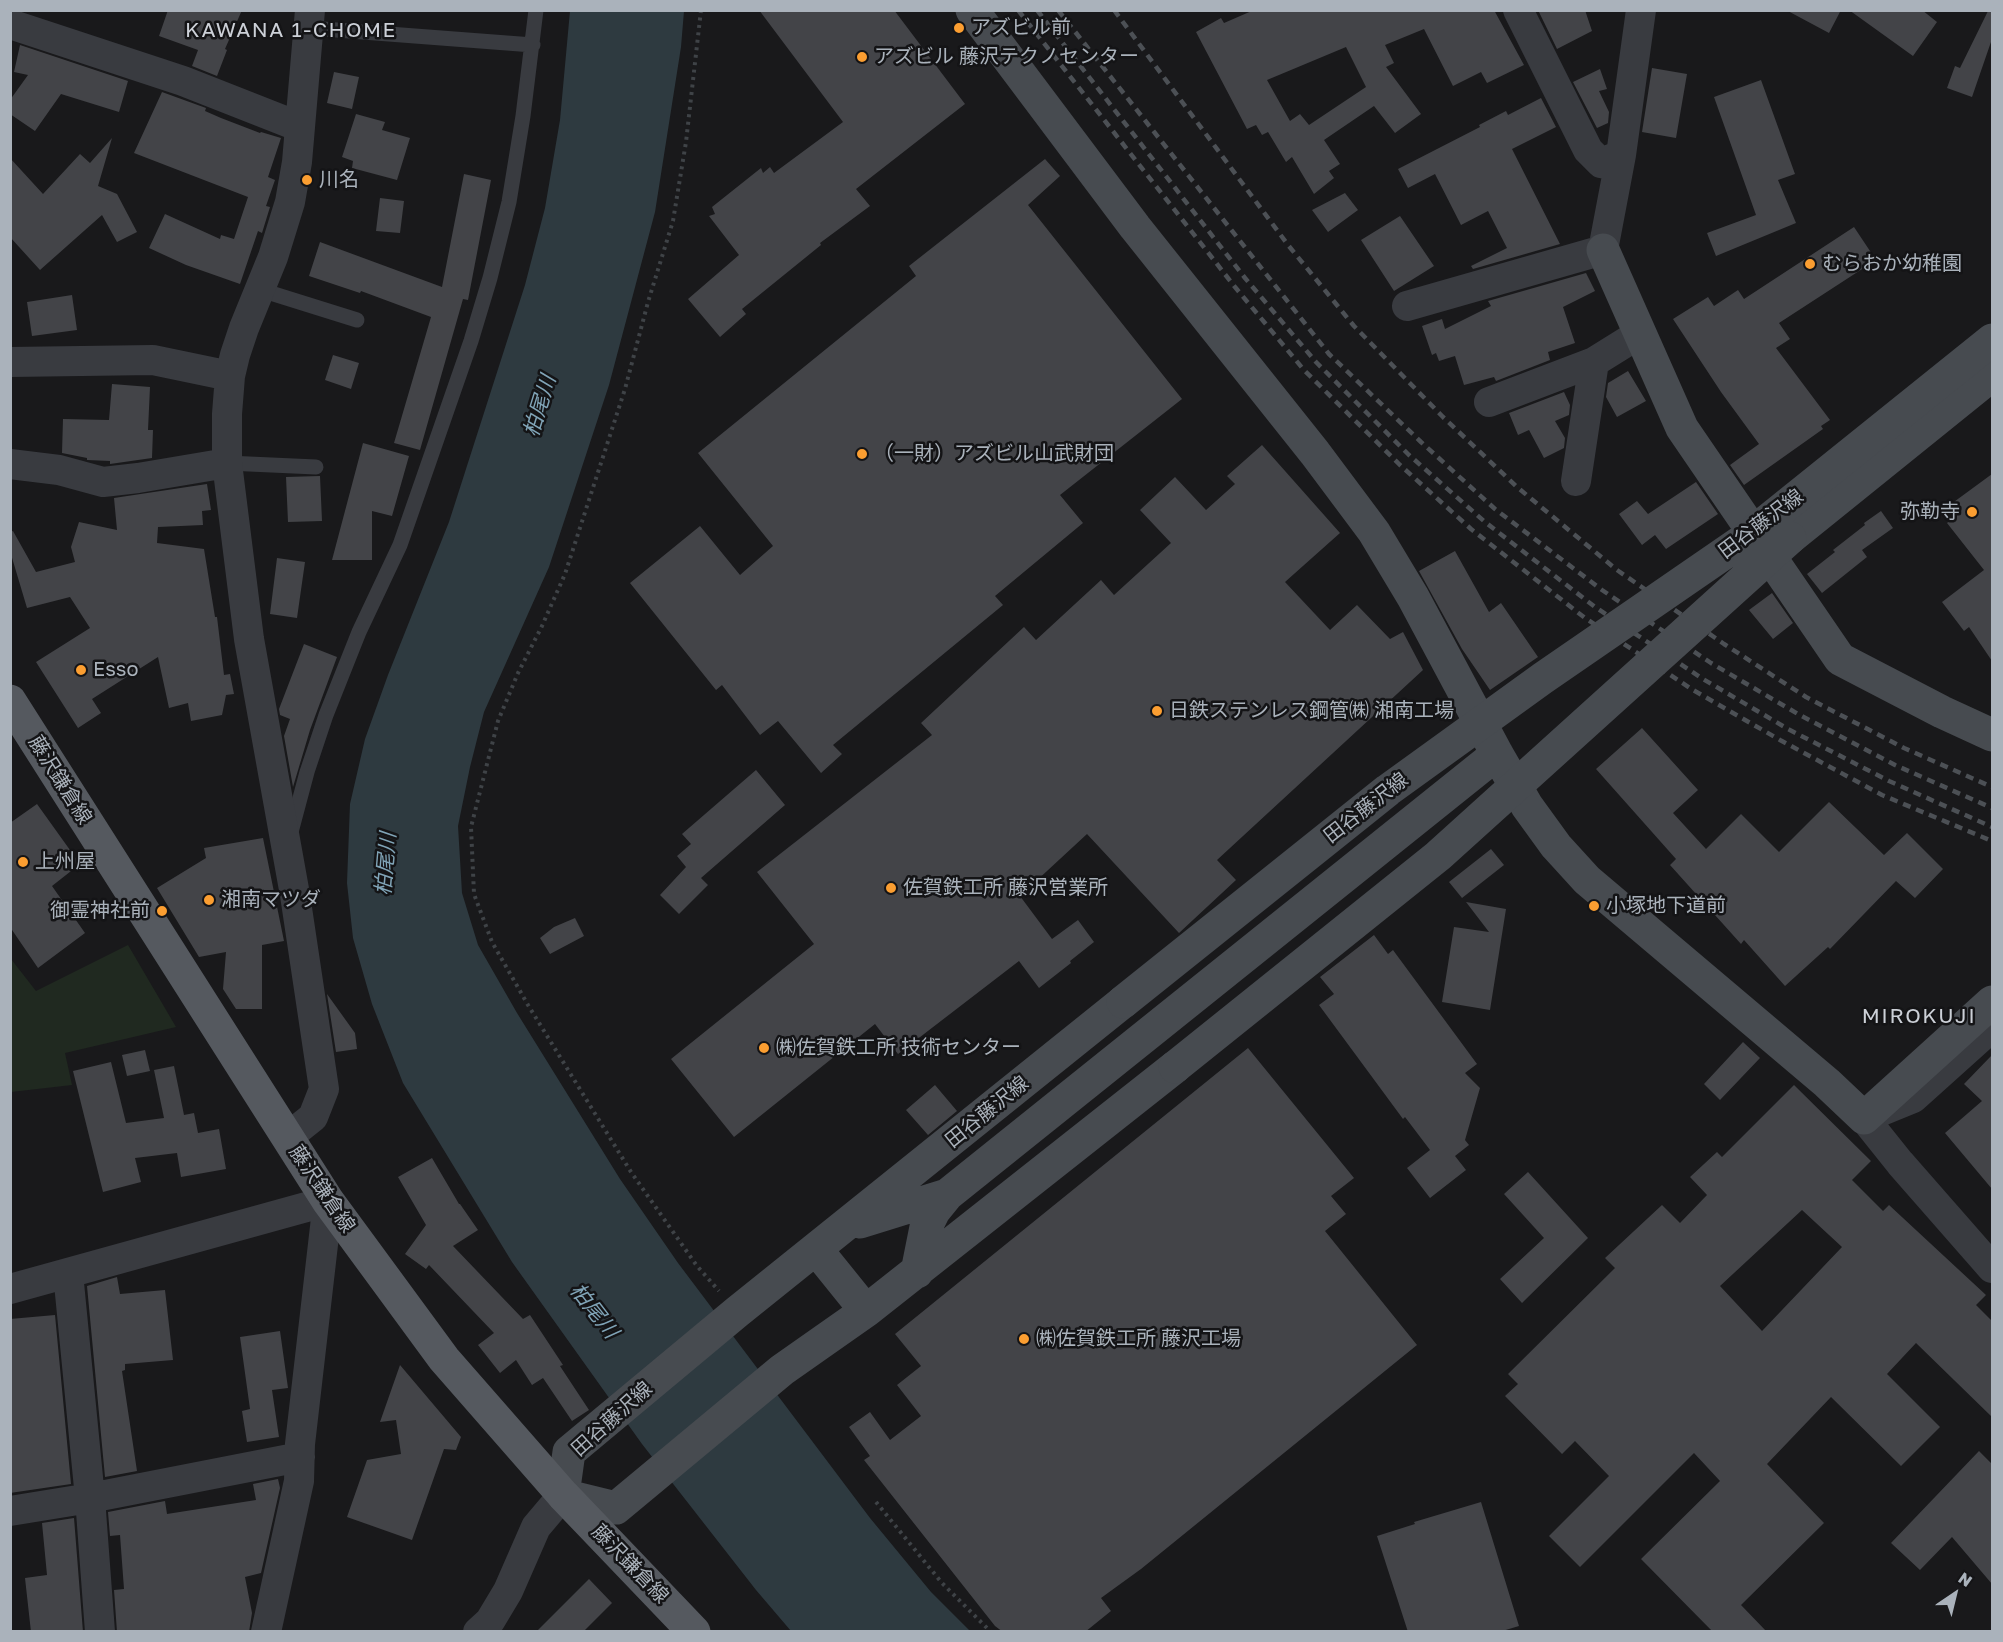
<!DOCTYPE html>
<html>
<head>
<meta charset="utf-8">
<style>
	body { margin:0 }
	#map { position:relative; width:2003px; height:1642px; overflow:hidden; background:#19191b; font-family:"Golos Text",sans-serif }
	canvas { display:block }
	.frame { position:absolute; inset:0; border:12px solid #aab2bb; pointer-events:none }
	.north { position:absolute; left:1925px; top:1564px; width:60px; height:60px; -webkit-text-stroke:4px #141416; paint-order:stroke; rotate:35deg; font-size:16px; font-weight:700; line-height:24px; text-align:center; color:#aab2bb }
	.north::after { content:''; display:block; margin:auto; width:21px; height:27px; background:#aab2bb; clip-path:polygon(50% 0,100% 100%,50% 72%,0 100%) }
</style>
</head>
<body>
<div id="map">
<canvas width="2003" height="1642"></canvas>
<div class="frame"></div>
<div class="north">N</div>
</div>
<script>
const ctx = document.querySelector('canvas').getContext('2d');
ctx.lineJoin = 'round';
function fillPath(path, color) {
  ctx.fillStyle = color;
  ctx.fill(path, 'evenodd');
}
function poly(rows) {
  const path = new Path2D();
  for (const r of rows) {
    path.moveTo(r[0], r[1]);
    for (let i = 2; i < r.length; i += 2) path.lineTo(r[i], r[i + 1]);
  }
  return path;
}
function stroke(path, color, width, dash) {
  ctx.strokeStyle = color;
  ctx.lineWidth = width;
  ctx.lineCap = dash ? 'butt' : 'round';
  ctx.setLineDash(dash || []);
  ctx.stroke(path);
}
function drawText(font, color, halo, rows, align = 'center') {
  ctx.font = font + ' "Golos Text","Noto Sans JP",sans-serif';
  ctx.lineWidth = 5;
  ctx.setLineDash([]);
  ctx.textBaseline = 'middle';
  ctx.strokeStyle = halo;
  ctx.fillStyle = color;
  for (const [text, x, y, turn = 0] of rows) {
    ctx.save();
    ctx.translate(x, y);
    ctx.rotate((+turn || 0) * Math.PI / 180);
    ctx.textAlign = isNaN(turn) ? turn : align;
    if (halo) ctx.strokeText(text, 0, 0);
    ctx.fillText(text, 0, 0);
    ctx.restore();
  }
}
fillPath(poly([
	[128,945,176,1027,65,1053,72,1085,11,1092,11,959,36,991]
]), '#202920');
fillPath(poly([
	[570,11,684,11,681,47,655,212,609,385,549,567,484,712,470,767,458,826,462,893,478,945,517,1013,620,1179,678,1263,870,1518,931,1592,970,1631,791,1631,756,1590,642,1444,512,1262,403,1083,372,1004,353,938,347,883,350,804,365,739,388,675,449,522,525,285,545,208,560,120]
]), '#2e3a40');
fillPath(poly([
	[168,10,242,10,225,49,227,50,217,76,192,66,198,50,159,36],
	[759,10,894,10,965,104,856,189,870,206,820,243,821,245,742,309,746,314,720,337,688,299,739,255,709,216,715,214,712,207,761,168,763,173,770,167,774,173,843,122],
	[1254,10,1494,10,1524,65,1487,83,1481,72,1453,86,1424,29,1385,45,1394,63,1386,67,1421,114,1395,133,1374,106,1324,140,1340,164,1329,171,1334,178,1314,194,1292,157,1286,162,1268,132,1262,135,1256,125,1247,129,1196,32,1221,18,1224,23],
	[1346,47,1366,87,1309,125,1300,114,1290,121,1267,80],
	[1538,10,1585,10,1592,31,1557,49],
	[1786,10,1841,10,1829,33],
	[1849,10,1922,10,1937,22,1913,56],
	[1988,11,1992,12,1992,39,1972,97,1947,88,1955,66,1960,68],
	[20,45,128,81,119,112,61,94,35,131,10,114,10,100,28,75,14,72],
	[1652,68,1687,74,1676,138,1642,132],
	[1600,69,1607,89,1599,91,1609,112,1608,123,1597,128,1573,82],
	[334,72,359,77,352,109,327,103],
	[1761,80,1795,174,1778,180,1796,223,1716,256,1707,233,1756,215,1714,97],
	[162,92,206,108,205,111,221,118,260,133,261,132,281,138,268,177,275,180,266,206,270,207,262,233,258,231,240,284,186,265,149,248,165,214,220,239,221,235,234,239,248,197,134,153],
	[1541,98,1556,127,1512,149,1560,244,1473,269,1471,266,1507,248,1488,211,1461,225,1435,174,1408,188,1398,169,1480,127,1479,125,1506,111,1508,115],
	[356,114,385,122,382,130,410,138,397,180,352,168,353,161,342,157],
	[112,138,98,186,117,194,137,232,117,242,102,215,40,270,10,237,10,158,43,194,80,154,90,163],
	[1045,159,1060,176,1028,205,1182,399,1060,495,1083,523,995,596,1003,605,833,745,842,754,821,773,778,721,760,735,722,685,716,690,630,583,700,526,740,575,773,546,698,453,916,276,909,266],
	[464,174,491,180,468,300,463,299,420,450,394,443,431,317,361,291,360,293,309,276,320,242,442,287],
	[1345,193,1358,210,1328,232,1312,210],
	[380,198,404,201,400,233,376,231],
	[1400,216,1434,266,1394,291,1361,240],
	[1854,227,1876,260,1779,323,1790,339,1776,348,1830,420,1821,426,1823,429,1744,485,1730,465,1759,444,1721,392,1673,319,1708,297,1714,306,1738,290,1744,299],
	[1586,273,1595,291,1563,307,1575,343,1548,352,1550,360,1496,381,1494,377,1464,385,1455,356,1439,361,1436,353,1432,355,1422,326,1442,319,1445,329,1491,306,1488,301],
	[72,295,77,330,32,336,27,302],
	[333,355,359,363,351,389,325,380],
	[1628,371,1646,401,1617,417,1606,397,1608,383],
	[112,384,150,387,148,430,153,430,152,458,110,464,110,461,87,460,87,458,62,453,63,419,109,420],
	[1564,392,1570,405,1569,415,1555,421,1565,438,1564,448,1544,458,1529,430,1518,435,1509,413],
	[363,443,409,456,392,516,372,511,372,560,332,560],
	[1262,445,1340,533,1285,582,1330,630,1357,605,1390,639,1403,632,1423,670,1217,860,1236,880,1179,933,1087,834,1020,896,1052,939,1078,920,1094,942,1070,961,1071,963,1039,988,1019,961,898,1054,875,1024,734,1137,671,1059,814,944,757,872,932,735,921,723,1024,627,1036,640,1101,580,1114,595,1171,543,1140,510,1175,477,1206,510,1235,484,1227,476],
	[1992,474,1992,661,1969,627,1964,631,1942,602,1984,570,1947,523,1954,517,1947,507],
	[320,476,322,521,288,522,286,477],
	[1696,482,1718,514,1666,549,1655,535,1642,545,1619,514,1637,501,1648,514],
	[207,484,211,510,202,511,203,525,158,527,157,543,204,549,215,617,217,617,224,675,230,674,234,694,226,695,222,715,191,721,188,703,169,708,158,657,92,699,101,713,78,728,36,662,90,628,70,597,27,608,10,551,10,532,13,531,36,572,75,562,71,547,79,522,117,530,114,498],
	[1881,511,1893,528,1862,550,1867,557,1822,593,1807,574,1835,552,1833,550,1865,525,1864,523],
	[1455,551,1489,612,1501,603,1538,657,1490,690,1462,649,1419,571],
	[277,558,305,562,297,618,270,614],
	[1772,593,1793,623,1773,639,1749,610],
	[304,644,337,657,310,730,293,787,284,736,290,719,280,715,279,709],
	[1642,728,1698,790,1673,813,1706,849,1741,814,1779,852,1829,802,1884,855,1907,833,1943,869,1915,898,1896,881,1830,949,1828,947,1785,986,1744,940,1741,944,1670,865,1676,859,1596,769],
	[756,770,785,805,701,878,708,885,679,914,660,895,686,867,677,856,691,844,682,834],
	[37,804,80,864,52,886,85,933,38,968,10,927,10,823],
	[263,838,284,941,262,945,262,1009,236,1009,223,989,226,952,199,957,157,888,206,858,204,848],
	[1491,849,1504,865,1462,898,1449,882],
	[1466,902,1506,909,1490,1010,1442,1002,1454,927,1489,932],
	[575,918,584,936,550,954,540,938,554,927],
	[1374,935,1388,954,1393,950,1477,1064,1465,1073,1480,1088,1465,1140,1469,1145,1455,1156,1466,1170,1430,1198,1407,1168,1430,1150,1405,1117,1403,1119,1319,1005,1334,994,1320,977],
	[327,994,355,1033,357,1049,336,1052],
	[1743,1042,1760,1058,1720,1100,1704,1084],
	[1248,1048,1354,1178,1331,1196,1346,1214,1325,1231,1417,1345,1141,1569,1101,1598,1111,1611,1085,1632,1003,1632,995,1626,864,1460,870,1456,849,1427,870,1412,890,1440,921,1416,897,1385,921,1366,895,1334],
	[145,1050,150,1071,127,1076,122,1055],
	[1992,1055,1992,1189,1945,1133,1982,1101,1964,1084],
	[111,1062,126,1123,164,1118,154,1070,174,1066,184,1115,194,1113,198,1133,219,1129,226,1169,181,1177,177,1153,135,1158,141,1182,103,1192,73,1071],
	[935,1085,957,1111,928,1135,906,1110],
	[1794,1085,1871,1161,1852,1180,1883,1211,1889,1205,1986,1295,1976,1305,1992,1321,1992,1417,1916,1343,1887,1374,1940,1427,1901,1466,1831,1397,1767,1464,1824,1523,1741,1605,1767,1632,1713,1632,1641,1559,1720,1481,1694,1453,1580,1567,1549,1536,1609,1476,1575,1441,1562,1454,1505,1396,1518,1384,1508,1374,1615,1268,1605,1258,1662,1205,1680,1223,1707,1195,1690,1177,1717,1152,1722,1157],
	[1802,1210,1842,1247,1762,1331,1720,1286],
	[432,1158,459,1204,460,1204,478,1230,453,1246,523,1319,530,1315,563,1365,560,1366,589,1410,572,1421,543,1378,532,1385,516,1360,500,1373,478,1345,494,1333,429,1265,426,1269,405,1254,426,1225,398,1177],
	[1528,1172,1588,1238,1522,1303,1500,1279,1544,1238,1504,1194],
	[117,1277,120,1294,165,1290,173,1360,125,1364,125,1370,122,1371,137,1471,105,1477,87,1286],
	[55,1315,71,1484,10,1493,10,1319],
	[280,1331,288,1388,272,1390,279,1437,247,1442,242,1411,250,1409,240,1337],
	[400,1365,461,1437,456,1450,444,1449,412,1540,347,1517,367,1460,401,1454,396,1420,380,1422],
	[1979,1451,1992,1464,1992,1584,1952,1537,1920,1570,1891,1543],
	[278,1479,280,1488,261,1573,245,1577,252,1613,249,1632,117,1632,114,1590,124,1589,120,1535,110,1536,108,1512,165,1501,167,1514,256,1500,253,1484],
	[1481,1502,1519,1626,1499,1632,1408,1632,1377,1536,1415,1524,1414,1522],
	[74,1518,83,1632,31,1632,25,1578,47,1575,42,1523],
	[589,1579,612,1603,583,1632,536,1632]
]), '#434448');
stroke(poly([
	[701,10,686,142,673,221,648,302,625,389,565,574,542,626,518,673,498,721,471,827,474,894,492,942,528,1005,631,1172,697,1266,719,1291],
	[876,1502,942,1583,991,1632]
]), '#3f4347', 4, [3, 4.5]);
stroke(poly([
	[310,28,533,45],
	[261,290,357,320],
	[227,463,316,467],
	[291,832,307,772,326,715,359,632,400,545,471,341,490,278,509,202,523,116,536,10]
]), '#393b40', 15);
stroke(poly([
	[1518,10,1588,150,1601,163,1621,155],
	[10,24,183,81,300,127],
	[1407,306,1603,250,1621,155,1641,10],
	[10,362,153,360,230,376],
	[1489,402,1594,362],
	[10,464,59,470,103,482,138,478,227,463],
	[1576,481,1594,362,1639,334],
	[1992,1027,1913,1098,1864,1118,1900,1163,1992,1268],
	[288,1137,313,1117,324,1089,295,895,249,639,227,463,227,414,230,376,235,355,244,328,273,257,290,202,297,162,310,10],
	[68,1273,90,1498,100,1632],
	[10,1289,328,1201,300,1444,299,1481,266,1632],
	[10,1511,90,1498,300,1457],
	[478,1632,490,1621,508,1591,536,1527,563,1495]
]), '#393b40', 30);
stroke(poly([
	[972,10,1135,227,1315,453,1374,532,1413,597,1497,754,1527,806,1556,846,1587,880,1827,1083,1864,1118,1992,1002],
	[1603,250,1682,428,1840,659,1942,712,1992,735],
	[1790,538,1992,375],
	[1123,1002,737,1312,569,1452,563,1495,616,1508,782,1370,866,1311,1175,1067],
	[860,1222,947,1195],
	[816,1249,866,1311],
	[917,1272,926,1227,934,1211,947,1195,1497,754]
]), '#474b50', 33);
stroke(poly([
	[10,701,328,1201,444,1359,563,1495,694,1632]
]), '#55595f', 33);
stroke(poly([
	[1018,10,1235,287,1304,370,1400,465,1471,529,1585,618,1693,690,1780,740,1882,795,1992,841],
	[1037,10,1245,278,1316,362,1409,455,1485,522,1595,607,1703,679,1788,729,1889,781,1992,827],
	[1058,10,1329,354,1421,442,1495,509,1602,590,1711,663,1798,714,1895,765,1992,808],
	[1114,10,1288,245,1354,326,1443,417,1517,487,1617,570,1724,644,1806,697,1904,748,1992,787]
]), '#4c5055', 4.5, [8, 6]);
stroke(poly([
	[1123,1002,1388,790,1543,678,1742,541,1992,340],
	[1175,1067,1438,856,1790,538]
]), '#474b50', 33);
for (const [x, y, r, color] of [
	[959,28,6,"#fb9e31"],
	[862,57,6,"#fb9e31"],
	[307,180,6,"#fb9e31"],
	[1810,264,6,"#fb9e31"],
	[862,454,6,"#fb9e31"],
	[1972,512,6,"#fb9e31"],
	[81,670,6,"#fb9e31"],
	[1157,711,6,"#fb9e31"],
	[23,862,6,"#fb9e31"],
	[891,888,6,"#fb9e31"],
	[209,900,6,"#fb9e31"],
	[1594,906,6,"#fb9e31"],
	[162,911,6,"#fb9e31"],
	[764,1048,6,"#fb9e31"],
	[1024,1339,6,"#fb9e31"]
]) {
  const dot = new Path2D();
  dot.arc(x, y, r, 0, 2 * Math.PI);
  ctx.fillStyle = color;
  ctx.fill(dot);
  stroke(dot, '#141416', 2);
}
drawText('20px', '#aab2bb', '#141416', [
	["アズビル前",971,28],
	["アズビル 藤沢テクノセンター",874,57],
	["川名",319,180],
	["むらおか幼稚園",1822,264],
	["（一財）アズビル山武財団",874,454],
	["弥勒寺",1960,512,"right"],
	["Esso",93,670],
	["日鉄ステンレス鋼管㈱ 湘南工場",1169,711],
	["上州屋",35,862],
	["佐賀鉄工所 藤沢営業所",903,888],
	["湘南マツダ",221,900],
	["小塚地下道前",1606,906],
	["御霊神社前",150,911,"right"],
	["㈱佐賀鉄工所 技術センター",776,1048],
	["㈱佐賀鉄工所 藤沢工場",1036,1339]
], 'left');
drawText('20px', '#aab2bb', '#141416', [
	["田谷藤沢線",1761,524,-37],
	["藤沢鎌倉線",60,780,58],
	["田谷藤沢線",1366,808,-38],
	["田谷藤沢線",987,1112,-39],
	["藤沢鎌倉線",322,1189,56],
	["田谷藤沢線",612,1419,-42],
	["藤沢鎌倉線",630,1564,46]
]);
ctx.letterSpacing = '1.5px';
drawText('21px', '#ccd0d7', '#141416', [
	["KAWANA 1-CHOME",291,30],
	["MIROKUJI",1919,1016]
]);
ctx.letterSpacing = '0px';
drawText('italic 21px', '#80a4b7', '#141416', [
	["柏尾川",540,406,-73],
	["柏尾川",386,864,-85],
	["柏尾川",594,1311,52]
]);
</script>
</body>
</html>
